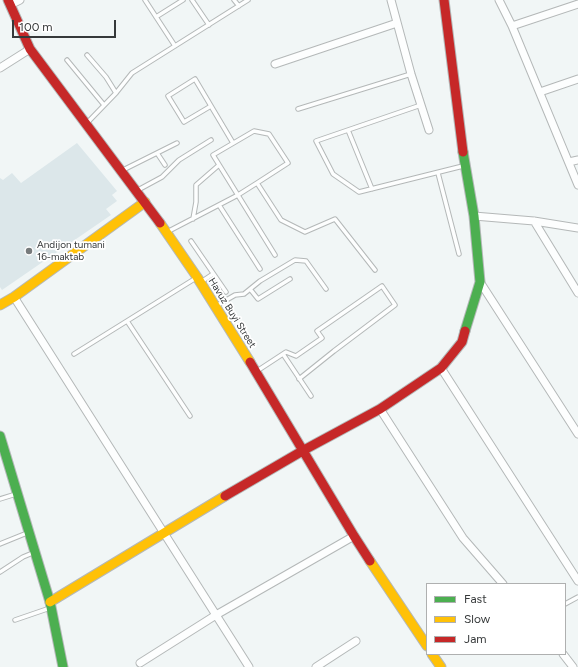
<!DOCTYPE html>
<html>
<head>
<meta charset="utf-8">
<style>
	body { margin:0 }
	#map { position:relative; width:578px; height:667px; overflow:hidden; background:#f1f6f6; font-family:Figtree,sans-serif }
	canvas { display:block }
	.legend { position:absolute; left:426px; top:583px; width:140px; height:72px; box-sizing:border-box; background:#fff; border:1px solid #afb0b0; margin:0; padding:5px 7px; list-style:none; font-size:12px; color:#36393a }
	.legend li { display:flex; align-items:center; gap:8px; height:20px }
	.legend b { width:20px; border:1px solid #afb0b0 }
	.scale { position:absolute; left:12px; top:20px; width:104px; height:18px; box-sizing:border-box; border:2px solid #36393a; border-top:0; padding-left:5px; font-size:12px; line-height:14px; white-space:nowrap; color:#36393a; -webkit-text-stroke:3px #fff; paint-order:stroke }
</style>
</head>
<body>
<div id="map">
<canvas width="578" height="667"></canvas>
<ul class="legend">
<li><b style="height:5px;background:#4caf50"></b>Fast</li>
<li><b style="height:5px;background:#ffc107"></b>Slow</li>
<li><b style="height:5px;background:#c62828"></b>Jam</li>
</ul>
<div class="scale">100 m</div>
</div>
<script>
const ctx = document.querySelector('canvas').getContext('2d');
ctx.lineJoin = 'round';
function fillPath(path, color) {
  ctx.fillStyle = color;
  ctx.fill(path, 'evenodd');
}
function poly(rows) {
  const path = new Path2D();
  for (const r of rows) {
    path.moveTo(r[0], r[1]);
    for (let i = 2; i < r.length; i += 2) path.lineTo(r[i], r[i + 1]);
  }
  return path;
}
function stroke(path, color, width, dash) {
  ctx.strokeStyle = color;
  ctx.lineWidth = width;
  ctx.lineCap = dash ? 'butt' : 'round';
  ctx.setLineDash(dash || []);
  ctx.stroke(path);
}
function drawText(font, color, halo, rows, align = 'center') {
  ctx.font = font + ' Figtree,sans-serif';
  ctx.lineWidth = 3.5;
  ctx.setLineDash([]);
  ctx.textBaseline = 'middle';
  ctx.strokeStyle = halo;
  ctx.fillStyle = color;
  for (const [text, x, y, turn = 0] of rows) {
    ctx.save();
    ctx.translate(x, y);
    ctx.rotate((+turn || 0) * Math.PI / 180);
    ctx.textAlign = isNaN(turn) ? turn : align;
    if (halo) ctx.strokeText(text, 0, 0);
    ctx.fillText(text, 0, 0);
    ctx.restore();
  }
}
fillPath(poly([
	[77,143,117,191,112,195,117,201,106,209,111,215,2,290,0,287,0,178,3,180,12,173,21,183]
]), '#dce7ea');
const lane = poly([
	[145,0,175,46],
	[192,0,209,25],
	[234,0,239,6],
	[156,17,183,0],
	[87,55,106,77,116,93],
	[67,60,104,105],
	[421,105,316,141,333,174,359,192,463,166],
	[211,106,184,122,168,96,195,79,211,106,233,143],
	[298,109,411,74],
	[87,123,116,93,132,73,248,0],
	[348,130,372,189],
	[157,153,165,165],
	[123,170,177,143],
	[438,173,459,254],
	[257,183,288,163,269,134,254,131,213,155,275,255],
	[138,190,162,177,179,160,211,140],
	[219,205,260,269],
	[193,219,196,202,196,185,219,165],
	[167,232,238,195,257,183,281,220,305,232,335,219,375,270],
	[191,241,226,292],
	[201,282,213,274],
	[250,289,258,299,290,279],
	[216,306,235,295,244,294,260,281,295,260,306,261,326,289],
	[127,321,190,416],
	[74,354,196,278],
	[283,354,311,396],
	[257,371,286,352,296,356,322,338,317,331,382,286,395,305,334,351,299,379],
	[0,499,16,494],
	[0,544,27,533],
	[0,572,23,557,35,552],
	[565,604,578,597],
	[15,620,50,608]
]);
const street = poly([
	[391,0,411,74,429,130],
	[499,0,512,26,578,185],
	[10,5,20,0],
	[512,26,578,4],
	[275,64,397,23],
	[0,68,30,49],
	[540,92,578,79],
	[569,162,578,160],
	[474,216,534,221,578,228],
	[534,221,578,293],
	[480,282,578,434],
	[14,297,249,667],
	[441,368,578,581],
	[380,409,463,538,503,584],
	[563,654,573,667],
	[140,663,216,615,354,536],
	[316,667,356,641]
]);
const fast = poly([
	[463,152,474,216,480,282,465,331],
	[0,436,50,602,63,667]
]);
const slow = poly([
	[160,223,197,277,250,362],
	[0,305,14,297,145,202],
	[370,561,427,646],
	[50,602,225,496],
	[432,654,441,667]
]);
const jam = poly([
	[8,0,30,49,160,223],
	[444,0,463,152],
	[250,362,354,536,370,561],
	[225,496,304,450,380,409,441,368,462,342,465,331]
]);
stroke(lane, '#b4b8b8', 5.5);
stroke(street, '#b4b8b8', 9);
stroke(fast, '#b4b8b8', 11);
stroke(slow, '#b4b8b8', 11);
stroke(jam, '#b4b8b8', 11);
stroke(lane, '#fdfefe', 3.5);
stroke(street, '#fdfefe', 7);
stroke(fast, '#4caf50', 9);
stroke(slow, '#ffc107', 9);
stroke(jam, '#c62828', 9);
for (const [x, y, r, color] of [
	[29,251,4,"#777b7c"]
]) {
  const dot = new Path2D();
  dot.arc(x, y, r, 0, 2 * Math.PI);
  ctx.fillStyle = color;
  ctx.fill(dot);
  stroke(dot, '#fff', 1.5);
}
drawText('10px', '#36393a', '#fff', [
	["Andijon tumani",37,245],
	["16-maktab",37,257]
], 'left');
drawText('10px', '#36393a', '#fff', [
	["Havuz Buyi Street",232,313,58]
]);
</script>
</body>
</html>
